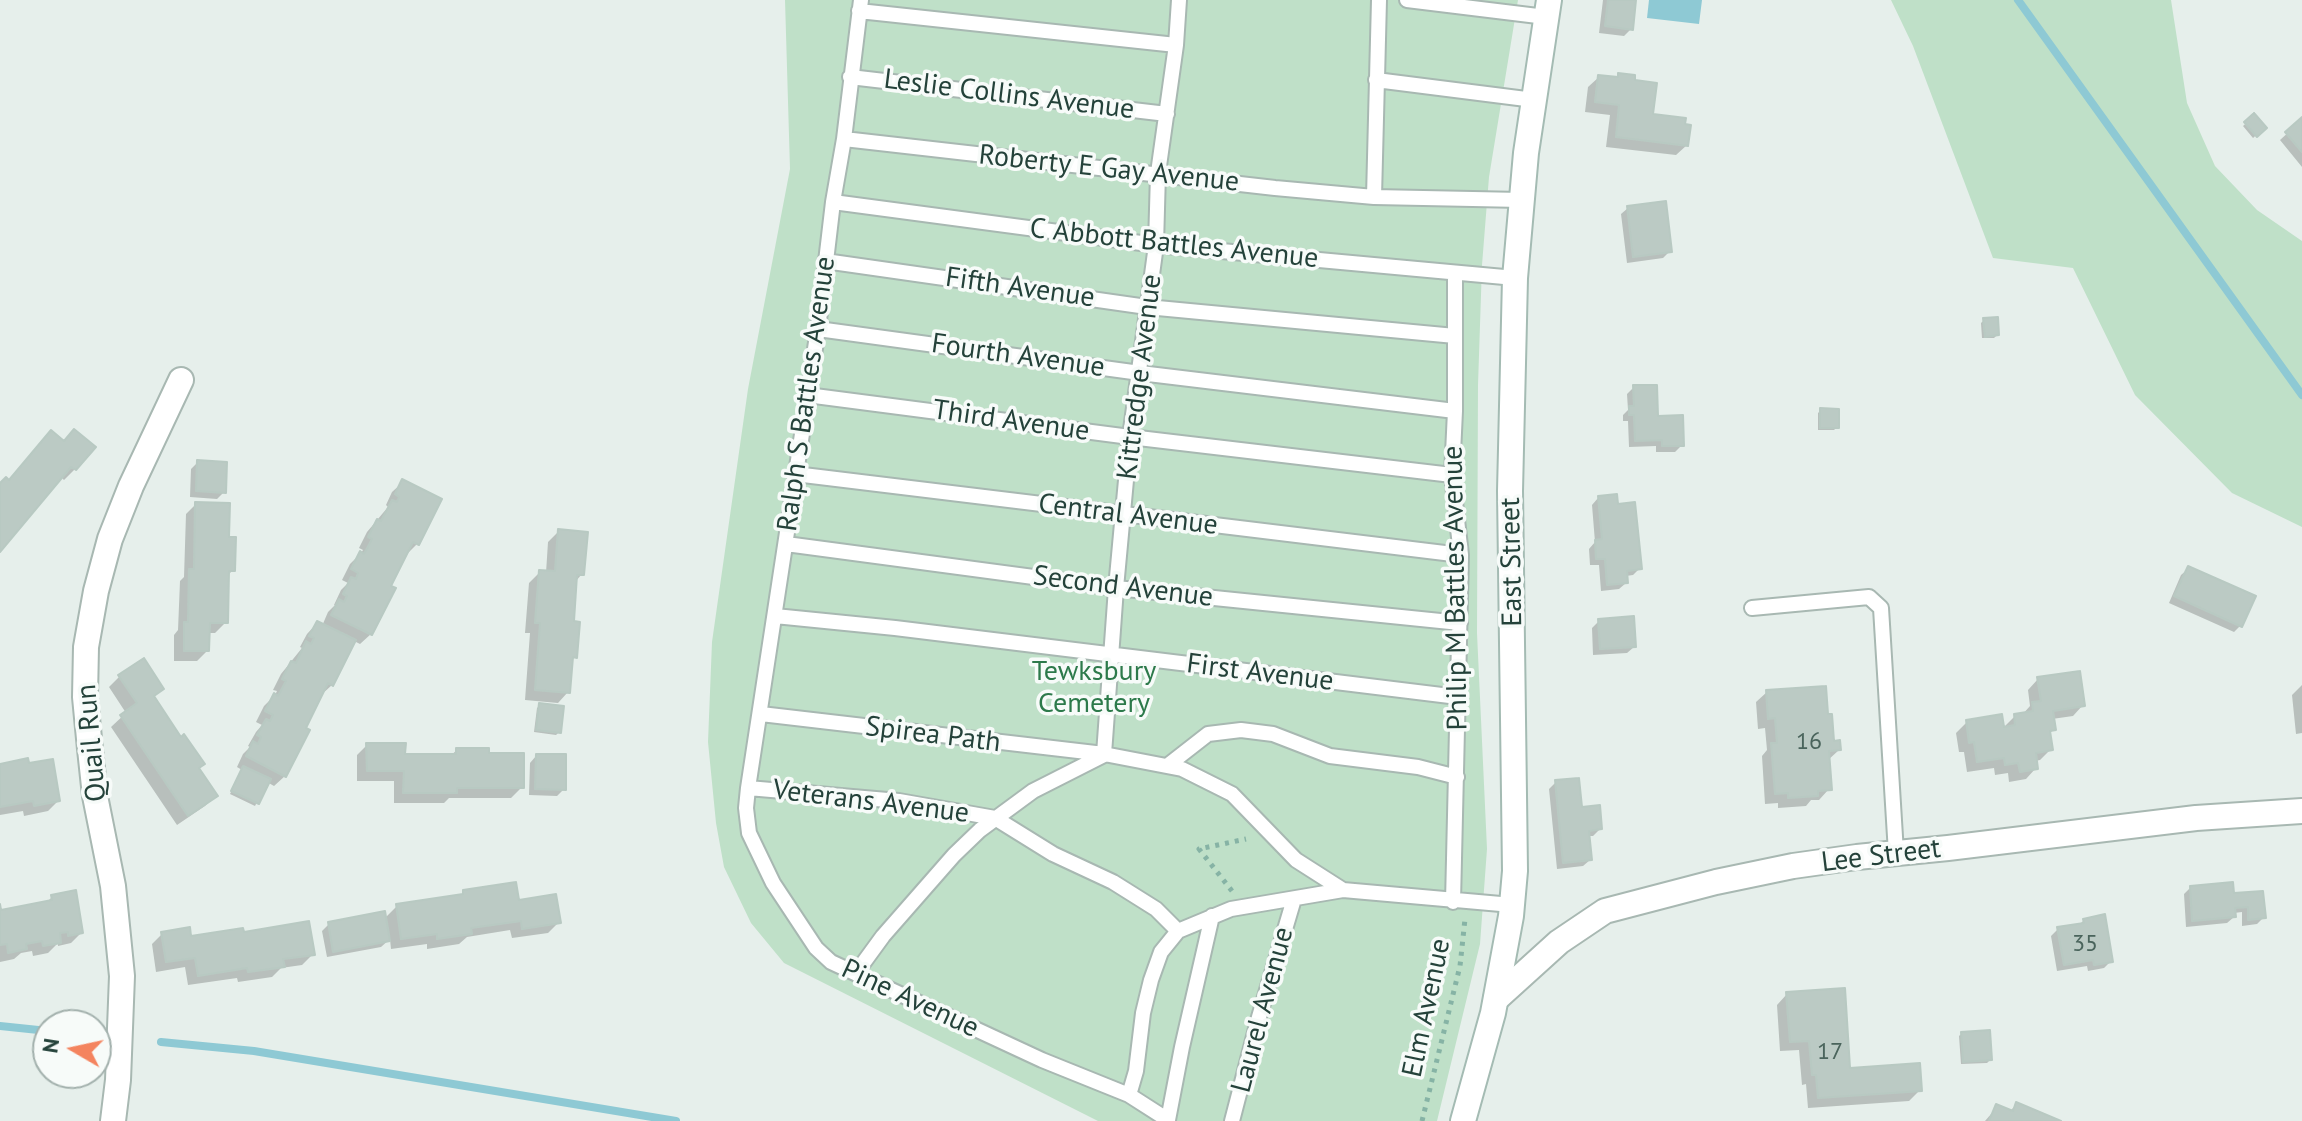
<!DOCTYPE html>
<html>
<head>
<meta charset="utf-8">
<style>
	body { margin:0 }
	#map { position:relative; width:2302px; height:1121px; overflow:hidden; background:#e6efeb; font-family:"PT Sans",sans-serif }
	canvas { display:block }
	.north { position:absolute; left:32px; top:1009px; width:80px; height:80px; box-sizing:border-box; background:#f7fbf9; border:2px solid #a3b1ad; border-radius:50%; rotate:279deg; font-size:22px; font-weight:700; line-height:32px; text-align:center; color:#24423a }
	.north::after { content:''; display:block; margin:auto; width:28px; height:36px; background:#f4845f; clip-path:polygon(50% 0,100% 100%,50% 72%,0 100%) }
</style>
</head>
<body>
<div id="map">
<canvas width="2302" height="1121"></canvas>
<div class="north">N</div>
</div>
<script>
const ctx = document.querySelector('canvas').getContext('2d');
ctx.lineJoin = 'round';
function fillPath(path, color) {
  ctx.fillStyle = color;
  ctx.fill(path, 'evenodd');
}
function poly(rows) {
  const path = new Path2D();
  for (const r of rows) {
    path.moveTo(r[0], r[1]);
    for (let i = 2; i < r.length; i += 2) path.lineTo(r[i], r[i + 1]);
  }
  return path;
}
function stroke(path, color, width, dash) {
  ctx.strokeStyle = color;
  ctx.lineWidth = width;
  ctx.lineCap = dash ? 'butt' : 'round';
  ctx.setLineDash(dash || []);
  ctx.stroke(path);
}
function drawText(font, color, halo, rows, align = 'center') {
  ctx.font = font + ' "PT Sans",sans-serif';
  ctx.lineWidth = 7;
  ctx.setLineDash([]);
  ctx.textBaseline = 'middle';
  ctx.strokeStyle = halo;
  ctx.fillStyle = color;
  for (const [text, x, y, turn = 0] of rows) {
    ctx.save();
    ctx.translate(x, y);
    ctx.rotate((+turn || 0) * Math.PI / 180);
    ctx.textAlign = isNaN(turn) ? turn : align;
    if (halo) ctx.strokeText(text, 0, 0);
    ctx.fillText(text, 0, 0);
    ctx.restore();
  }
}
fillPath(poly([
	[785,0,1518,0,1489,177,1482,265,1478,385,1477,633,1487,849,1480,944,1437,1121,1098,1121,784,963,751,923,724,867,716,823,708,742,712,642,748,389,790,169],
	[1891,0,2171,0,2187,103,2215,166,2257,210,2302,241,2302,527,2232,493,2135,395,2073,268,1993,258,1913,46]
]), '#bfe0c8');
fillPath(poly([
	[1649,0,1702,0,1699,24,1647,18]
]), '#8ec9d4');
fillPath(poly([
	[1603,0,1634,0,1631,29,1624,36,1599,33],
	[1619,75,1651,116,1687,145,1676,155,1606,147,1610,115,1585,112,1588,87,1599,77,1615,78],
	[2254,116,2264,128,2253,138,2243,126],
	[2302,120,2302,167,2280,140],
	[1628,208,1670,251,1663,258,1627,263,1621,214],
	[1984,320,1997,335,1994,338,1982,338,1981,323],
	[1634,387,1656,418,1682,445,1675,452,1656,452,1656,446,1629,447,1628,421,1623,421,1623,415,1628,410,1627,394],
	[1821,410,1837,427,1834,430,1818,430,1818,413],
	[51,433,75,469,64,480,61,477,0,549,0,485,8,482],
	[198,462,224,492,217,499,190,497,191,469],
	[403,482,417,544,407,554,389,587,371,634,360,644,354,641,332,685,321,695,303,729,285,776,274,786,267,782,255,806,230,794,242,770,237,767,243,754,250,747,248,746,256,732,262,725,256,722,264,706,275,695,277,691,273,690,281,674,302,648,300,647,307,634,317,623,322,626,328,612,335,605,334,605,341,590,348,583,342,580,350,564,361,553,363,550,359,548,367,532,388,507,386,505,392,492],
	[1598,498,1640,568,1633,575,1626,576,1626,583,1619,589,1601,591,1599,565,1590,565,1589,549,1595,542,1592,505],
	[196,504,227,539,233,570,227,576,226,622,215,633,208,633,207,651,197,661,174,661,174,635,178,630,180,581,184,577,186,514],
	[559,531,582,574,575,582,572,623,575,657,571,661,568,692,558,703,525,700,530,633,525,633,529,583,540,572,546,573,548,542],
	[2188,569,2241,625,2234,632,2169,603,2181,575],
	[1599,621,1634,647,1627,653,1593,655,1592,628],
	[143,661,162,688,153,698,215,796,205,806,177,825,111,727,126,713,109,687,119,677],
	[2038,679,2083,705,2073,716,2052,719,2054,729,2048,735,2051,749,2040,760,2035,761,2036,768,2026,779,2009,782,2008,773,1995,775,1994,768,1967,772,1964,752,1959,752,1956,733,1967,722,2002,729,2015,716,2022,715,2030,706,2028,690],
	[2302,685,2302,733,2296,734,2292,695],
	[1767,692,1839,750,1827,761,1829,789,1819,800,1811,800,1806,806,1778,808,1778,803,1765,804,1762,756,1767,750,1765,728,1758,729,1756,702],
	[540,705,559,732,556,735,534,732,537,708],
	[367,745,403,756,450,756,457,750,487,755,522,787,511,798,449,798,444,803,394,803,394,781,357,781,357,755],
	[536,756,564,789,557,796,529,795,530,763],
	[27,765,58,801,48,811,24,816,23,811,0,815,0,766],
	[1556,782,1600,829,1593,836,1588,836,1590,860,1583,866,1557,869,1549,789],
	[2191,887,2232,895,2264,917,2257,924,2242,926,2242,912,2234,913,2234,917,2227,923,2186,927,2184,894],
	[464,892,517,902,559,922,548,933,512,938,510,930,467,937,459,944,427,949,427,944,391,949,390,939,381,947,327,957,322,931,329,924,384,919,397,906,458,897],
	[52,897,81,933,71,943,58,946,58,943,48,953,33,956,32,951,21,953,14,959,0,962,0,912,45,904],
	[2084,920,2111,961,2104,968,2088,971,2087,966,2057,971,2051,936,2058,929,2079,925],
	[162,934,190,938,242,934,313,954,302,965,281,968,272,977,238,982,237,978,188,985,185,967,156,972,152,944],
	[1787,994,1849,1070,1920,1090,1909,1101,1808,1108,1806,1084,1802,1085,1799,1050,1780,1051,1777,1005],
	[1962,1033,1990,1060,1987,1063,1961,1064,1959,1036],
	[2017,1104,2056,1121,1985,1121,1997,1107,2009,1112]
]), '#0003');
stroke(poly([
	[2018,0,2302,395],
	[0,1026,48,1031],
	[161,1042,254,1051,676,1121]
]), '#8ec9d4', 8);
const building = poly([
	[1608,0,1636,0,1633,30,1605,26,1608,0],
	[1618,73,1635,75,1635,80,1657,83,1653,114,1686,118,1685,124,1691,125,1688,146,1616,137,1619,105,1595,102,1598,75,1618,77,1618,73],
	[2254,113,2267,128,2257,137,2244,122,2254,113],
	[2302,117,2302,152,2285,132,2302,117],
	[1666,201,1672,252,1633,257,1627,206,1666,201],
	[1998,317,1999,335,1985,337,1983,318,1998,317],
	[1633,385,1657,385,1658,416,1683,415,1684,446,1662,446,1662,440,1635,441,1634,415,1629,415,1629,406,1634,406,1633,385],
	[1820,408,1839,409,1839,428,1820,428,1820,408],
	[74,429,96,447,76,470,71,467,0,552,0,483,6,477,9,480,51,430,64,441,74,429],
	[197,460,227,462,226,493,196,491,197,460],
	[402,479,442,499,419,545,413,542,391,586,396,588,372,635,331,615,339,599,344,602,347,596,343,594,351,577,356,579,358,573,351,569,360,551,364,554,372,539,368,537,377,519,381,521,392,500,397,502,399,497,395,494,402,479],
	[1617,494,1618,504,1635,502,1642,569,1627,571,1628,583,1607,585,1605,559,1596,559,1595,540,1602,539,1598,496,1617,494],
	[195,502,230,503,229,537,236,537,235,571,229,571,228,623,210,623,209,651,184,651,184,622,188,622,189,569,194,569,195,502],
	[558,529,588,532,584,575,577,575,574,621,580,622,577,658,573,657,570,693,535,690,540,623,535,623,539,570,555,571,558,529],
	[2188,566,2256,596,2242,627,2174,596,2188,566],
	[1634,616,1636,647,1600,649,1598,619,1634,616],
	[317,621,356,640,333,686,328,683,306,728,310,730,286,777,246,756,253,741,258,744,261,737,257,735,266,719,270,721,273,715,265,711,274,693,278,696,286,681,282,679,291,661,296,663,306,641,311,644,314,638,309,636,317,621],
	[144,658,164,689,154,696,181,737,184,734,205,764,199,768,218,796,188,816,120,715,137,703,118,675,144,658],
	[2080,671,2085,706,2053,711,2056,730,2050,731,2053,750,2036,753,2038,769,2020,772,2018,763,2005,765,2004,758,1977,762,1974,742,1969,743,1966,720,2002,714,2004,727,2015,725,2014,714,2033,711,2032,702,2041,701,2037,677,2080,671],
	[1826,686,1828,714,1832,714,1834,741,1840,740,1841,750,1829,751,1832,790,1818,791,1818,796,1788,798,1788,793,1775,794,1771,743,1777,743,1775,718,1768,719,1766,690,1826,686],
	[539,703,564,706,561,733,536,730,539,703],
	[366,743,406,743,405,754,456,754,456,748,489,748,489,753,524,753,524,788,457,788,457,793,403,793,404,771,367,771,366,743],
	[536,754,566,754,566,790,535,789,536,754],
	[28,758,29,763,53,759,60,801,34,806,33,801,0,807,0,764,28,758],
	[243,766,271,779,259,804,231,791,243,766],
	[1579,778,1582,807,1600,805,1602,829,1589,831,1592,860,1563,863,1555,780,1579,778],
	[516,882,519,900,556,894,561,923,522,929,521,921,471,928,472,934,437,939,437,934,401,939,396,904,463,894,463,890,516,882],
	[2233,882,2234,893,2263,891,2266,918,2248,920,2248,907,2235,908,2236,917,2192,921,2190,886,2233,882],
	[76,890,83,933,68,936,68,932,60,933,61,943,43,946,42,941,26,944,27,949,8,953,7,944,0,945,0,904,1,910,52,900,51,895,76,890],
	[385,911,390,941,333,952,328,922,385,911],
	[2105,914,2113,962,2094,965,2093,960,2064,965,2057,927,2084,923,2083,919,2105,914],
	[309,921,315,955,283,959,285,967,248,972,247,968,198,976,195,958,166,962,161,932,190,927,191,936,243,928,244,932,309,921],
	[1845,988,1850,1068,1920,1063,1922,1091,1818,1098,1816,1075,1812,1075,1809,1041,1790,1042,1786,992,1845,988],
	[1990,1030,1992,1060,1963,1062,1961,1032,1990,1030],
	[2016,1102,2061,1121,1989,1121,1996,1104,2013,1111,2016,1102]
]);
fillPath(building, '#bbcac4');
stroke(building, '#b8c9c2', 2);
const service = poly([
	[861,0,844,139,833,202,818,329,748,788,746,808,749,833,773,883,816,948,831,962,1042,1060,1129,1095,1168,1120],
	[1407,0,1546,17],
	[859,11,1176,45],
	[850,77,1167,114],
	[1376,80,1534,100],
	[844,139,1275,188,1374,197,1522,200],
	[1374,197,1379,0],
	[833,202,1156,245,1515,278],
	[825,261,1147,307,1455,336],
	[818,329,1140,373,1455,411],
	[807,395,1130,437,1452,475],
	[795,474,1461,555],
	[786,544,1116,588,1460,623],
	[1752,608,1869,597,1881,608,1896,853],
	[775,616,895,628,1458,697],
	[761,714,1104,754,1182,769,1232,794,1296,860,1343,890,1512,905],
	[1104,754,1116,588,1130,437,1156,245,1158,173,1176,45,1179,0],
	[1167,766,1208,734,1241,730,1273,734,1330,756,1418,767,1457,777],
	[748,788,899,801,995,818,1053,854,1113,882,1156,909,1178,931],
	[1453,902,1461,555,1452,475,1455,411,1455,274],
	[856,973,883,936,954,855,980,830,1033,791,1104,755],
	[1129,1095,1136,1071,1143,1013,1151,980,1161,952,1178,931,1231,909,1343,890],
	[1168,1120,1182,1047,1212,916],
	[1232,1121,1259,1017,1294,899]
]);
const minor = poly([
	[1496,999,1559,942,1605,911,1716,882,1793,866,1857,857,1948,848,2196,818,2302,811],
	[113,1121,118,1080,122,976,113,886,95,796,90,749,85,697,86,647,96,591,110,539,131,486,181,380]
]);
const secondary = poly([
	[1463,1121,1493,1013,1511,916,1515,871,1510,491,1515,278,1526,153,1549,0]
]);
stroke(service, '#a8b8b2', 18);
stroke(minor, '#a8b8b2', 28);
stroke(secondary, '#a4bbb3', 28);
stroke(poly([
	[1232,891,1199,849,1246,839],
	[1422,1121,1460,966,1465,919]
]), '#86b3a5', 5, [4, 6]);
stroke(service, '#fff', 14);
stroke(minor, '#fff', 24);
stroke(secondary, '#fff', 24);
drawText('24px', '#4a645c', null, [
	["16",1809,742],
	["35",2085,944],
	["17",1830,1052]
]);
drawText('28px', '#24423a', '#f7fbf9', [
	["Leslie Collins Avenue",1009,95,7],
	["Roberty E Gay Avenue",1109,169,6],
	["C Abbott Battles Avenue",1174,244,6],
	["Fifth Avenue",1020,288,8],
	["Fourth Avenue",1018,356,8],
	["Kittredge Avenue",1140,377,-83],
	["Ralph S Battles Avenue",807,394,-82],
	["Third Avenue",1011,421,8],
	["Central Avenue",1128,515,7],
	["East Street",1512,562,-91],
	["Second Avenue",1123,587,7],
	["Philip M Battles Avenue",1456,588,-91],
	["First Avenue",1260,673,7],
	["Spirea Path",933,735,7],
	["Quail Run",92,743,-95],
	["Veterans Avenue",871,802,7],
	["Lee Street",1881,856,-7],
	["Pine Avenue",910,999,25],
	["Elm Avenue",1427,1008,-78],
	["Laurel Avenue",1263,1010,-75]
]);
drawText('28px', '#2d7a4b', '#f7fbf9', [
	["Tewksbury",1094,672],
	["Cemetery",1094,704]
]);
</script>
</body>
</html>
